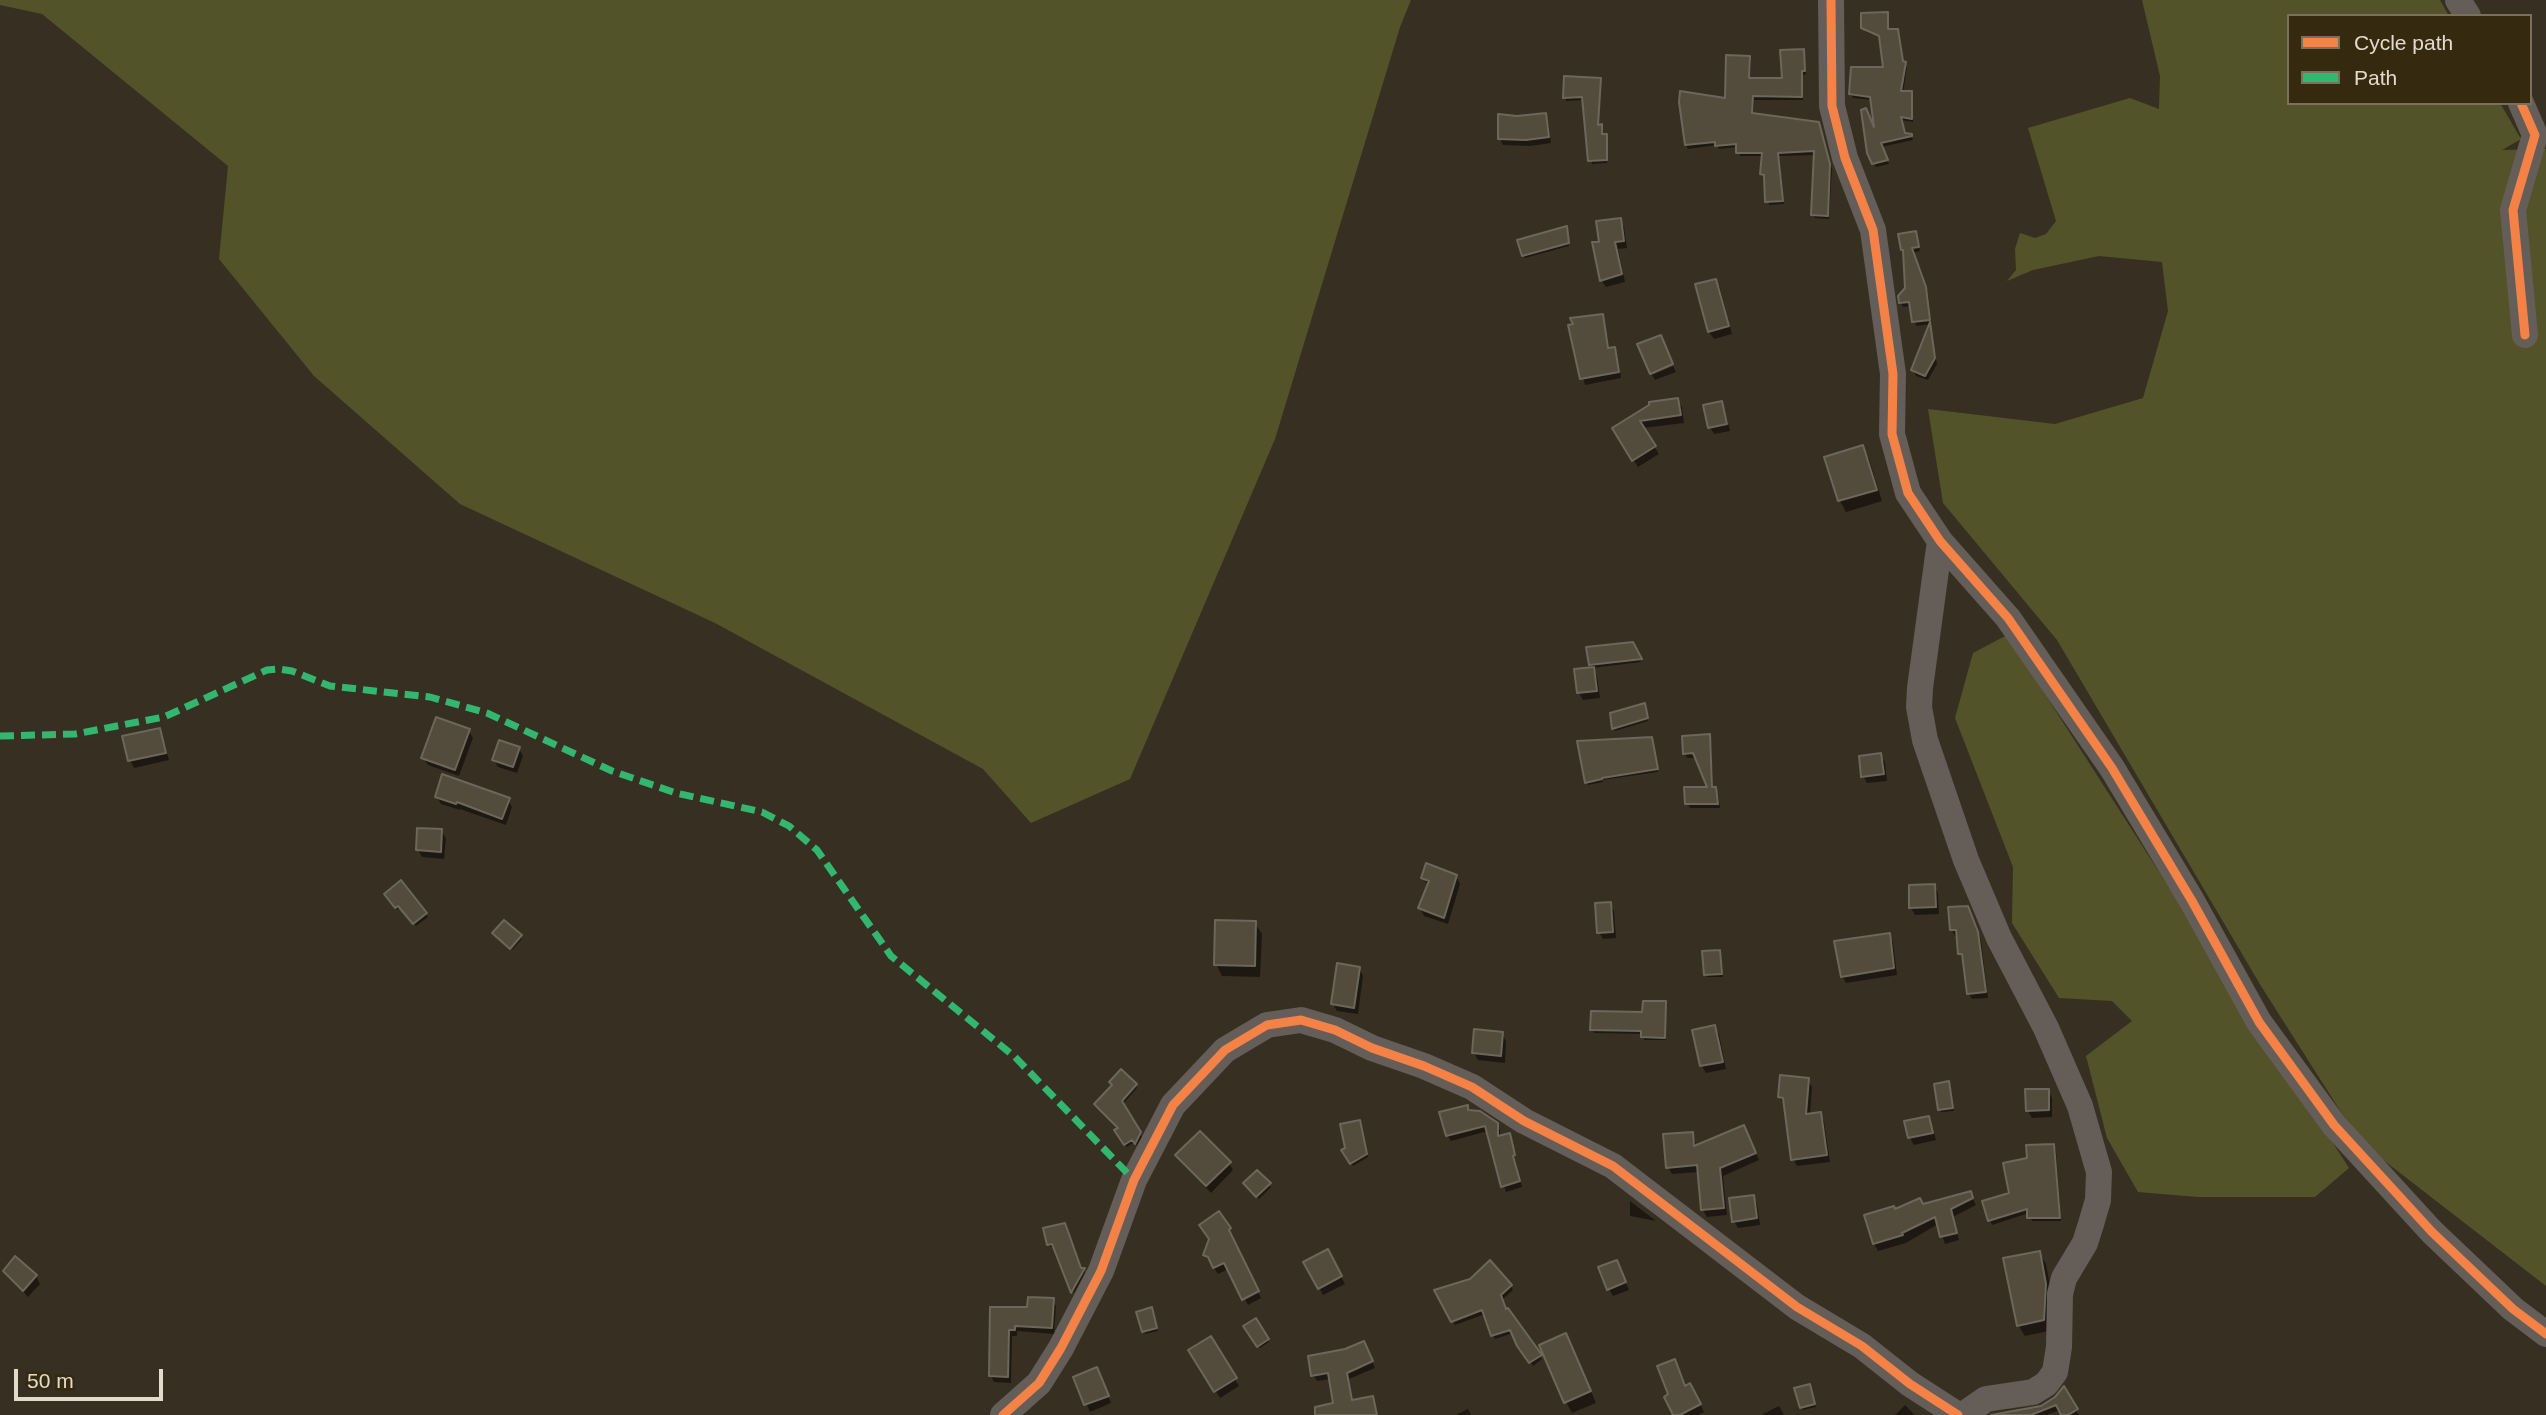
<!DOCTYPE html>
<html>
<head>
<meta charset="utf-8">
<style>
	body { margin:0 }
	#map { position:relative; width:2546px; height:1415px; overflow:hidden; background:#373022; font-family:Helvetica,sans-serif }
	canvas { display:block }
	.legend { position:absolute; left:2287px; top:14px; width:245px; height:91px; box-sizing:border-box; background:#352910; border:2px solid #7a705b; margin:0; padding:9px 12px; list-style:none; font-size:21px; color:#e2dbcc }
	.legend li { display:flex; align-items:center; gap:14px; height:35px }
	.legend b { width:35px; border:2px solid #7a705b }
	.scale { position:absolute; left:14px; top:1369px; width:149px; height:32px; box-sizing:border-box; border:4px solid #e2dbcc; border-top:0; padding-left:9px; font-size:21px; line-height:24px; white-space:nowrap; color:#e2dbcc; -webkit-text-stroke:5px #352910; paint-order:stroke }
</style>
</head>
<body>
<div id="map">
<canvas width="2546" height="1415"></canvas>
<ul class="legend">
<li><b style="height:9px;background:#f48246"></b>Cycle path</li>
<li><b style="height:9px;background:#33b770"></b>Path</li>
</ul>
<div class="scale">50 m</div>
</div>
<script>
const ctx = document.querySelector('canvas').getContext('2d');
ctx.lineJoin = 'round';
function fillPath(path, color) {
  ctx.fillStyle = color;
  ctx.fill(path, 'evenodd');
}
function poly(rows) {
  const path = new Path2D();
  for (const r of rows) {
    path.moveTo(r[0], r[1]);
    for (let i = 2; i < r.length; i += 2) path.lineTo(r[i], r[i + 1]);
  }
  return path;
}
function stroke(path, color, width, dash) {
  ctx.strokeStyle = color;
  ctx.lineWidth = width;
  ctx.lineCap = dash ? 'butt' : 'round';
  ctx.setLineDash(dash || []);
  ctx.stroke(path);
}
fillPath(poly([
	[0,0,1411,0,1400,27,1275,439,1130,779,1031,823,983,769,715,623,460,504,314,376,219,259,228,166,42,14,0,5],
	[2142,0,2440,0,2449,16,2289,16,2289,103,2500,103,2521,139,2502,150,2546,149,2546,1286,2360,1142,2261,986,2057,640,1943,503,1928,409,2055,424,2143,398,2168,311,2162,262,2099,256,2033,270,2007,281,2016,270,2015,249,2020,233,2035,238,2046,234,2056,221,2028,128,2130,98,2159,109,2160,76],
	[2007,635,2349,1168,2315,1197,2198,1197,2138,1192,2107,1138,2086,1056,2132,1021,2112,1001,2059,998,2012,923,2013,867,1955,718,1973,653]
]), '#53532a');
fillPath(poly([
	[1887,14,1889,31,1897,30,1900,34,1904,63,1907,67,1903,93,1911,93,1913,97,1913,122,1901,120,1905,135,1911,135,1913,140,1881,147,1889,164,1876,167,1869,152,1875,133,1872,100,1853,98,1851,94,1885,69,1881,38,1866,32,1863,28],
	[1803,51,1806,74,1803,75,1803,100,1754,100,1753,115,1820,128,1832,169,1829,219,1815,218,1813,214,1815,155,1779,156,1784,204,1769,205,1766,178,1762,174,1763,156,1740,156,1738,147,1719,149,1717,145,1688,149,1686,145,1727,100,1749,58,1751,62,1750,80,1783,79],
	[1600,80,1601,83,1598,126,1601,126,1603,135,1607,139,1607,163,1592,164,1584,100,1566,101,1565,98],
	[1545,115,1548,121,1551,143,1530,146,1503,145,1500,139,1517,118],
	[1620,220,1624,227,1627,248,1618,249,1625,282,1606,287,1601,280,1601,244],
	[1567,231,1569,246,1525,258,1523,255],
	[1916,233,1920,251,1913,253,1928,293,1931,324,1916,326,1911,306,1903,307,1901,303,1907,289,1905,254,1902,249],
	[1716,281,1720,288,1732,334,1714,339,1709,332],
	[1602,316,1605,322,1609,349,1614,348,1617,354,1621,378,1585,385,1570,327],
	[1930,326,1937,364,1928,380,1916,376,1913,370],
	[1673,366,1676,372,1655,380,1652,375],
	[1677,400,1682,407,1684,423,1642,428,1659,454,1638,467,1614,429],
	[1721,403,1725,410,1730,431,1714,434,1710,427],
	[1862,448,1869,459,1882,501,1846,512,1840,501,1826,458],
	[1632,644,1641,662,1592,668,1591,665],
	[1593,669,1597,676,1600,698,1583,700,1579,693],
	[1646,708,1648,721,1615,731,1614,728],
	[160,730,169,760,134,768,130,760],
	[468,730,473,738,459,776,428,765,423,758],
	[1709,736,1711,741,1713,789,1718,794,1720,808,1690,808,1687,803,1709,789,1697,758,1687,758,1685,753],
	[1652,742,1658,772,1602,780,1603,782,1588,785,1587,782],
	[519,749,523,756,517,773,498,767,494,760],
	[1880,755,1885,762,1887,781,1867,783,1863,776],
	[437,797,508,800,512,807,506,825,460,809,460,810,441,804],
	[441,831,446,838,444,859,422,857,418,850],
	[1456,876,1460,884,1448,924,1424,916,1420,908,1429,886,1422,878],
	[1934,886,1938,893,1939,914,1915,915,1911,908],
	[388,897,426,914,428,917,416,926,401,907,398,910],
	[1610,903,1614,911,1616,938,1603,939,1599,932],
	[1971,914,1981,940,1988,998,1972,999,1968,993,1958,936,1955,936,1952,930],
	[1255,923,1262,934,1260,977,1222,976,1216,964],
	[1889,935,1893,942,1897,975,1846,983,1842,976],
	[496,936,520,937,522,939,512,950],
	[1719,952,1723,977,1707,977,1706,975],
	[1359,968,1363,976,1358,1014,1337,1011,1333,1004],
	[1665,1003,1666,1040,1644,1040,1643,1034,1594,1033,1592,1030,1644,1014],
	[1714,1027,1719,1034,1726,1069,1706,1073,1702,1066,1694,1031],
	[1502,1034,1506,1041,1505,1063,1478,1060,1474,1053],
	[1808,1080,1812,1087,1810,1115,1820,1114,1824,1121,1830,1162,1797,1166,1793,1159,1784,1104,1780,1097],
	[1948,1083,1954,1111,1941,1112,1939,1109],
	[1136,1085,1137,1088,1122,1105,1142,1137,1137,1145,1134,1142,1127,1147,1117,1131,1120,1129,1113,1087],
	[2048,1090,2052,1098,2052,1117,2032,1118,2028,1111],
	[1467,1107,1470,1112,1497,1124,1500,1130,1500,1137,1509,1135,1522,1187,1506,1192,1488,1131,1451,1141,1447,1135],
	[1929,1117,1936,1140,1914,1145,1910,1138],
	[1360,1125,1368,1157,1353,1166,1343,1151],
	[1692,1134,1697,1147,1747,1134,1759,1160,1723,1176,1727,1215,1707,1217,1703,1210,1699,1172,1672,1174,1668,1167],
	[2053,1145,2056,1150,2061,1221,2032,1221,2029,1213,1992,1225,1984,1203,2011,1194,2029,1160],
	[1177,1156,1229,1163,1233,1170,1211,1193],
	[1269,1185,1271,1187,1259,1199,1247,1186],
	[1970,1193,1976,1205,1953,1217,1959,1240,1945,1244,1938,1224,1906,1243,1878,1251,1874,1244,1922,1205],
	[1753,1196,1757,1204,1760,1225,1738,1228,1734,1221],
	[1630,1201,1656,1221,1630,1216],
	[1045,1229,1085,1272,1074,1293,1054,1246,1050,1247,1049,1244],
	[1230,1229,1233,1236,1231,1237,1261,1298,1248,1305,1229,1269,1218,1274,1205,1254],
	[1327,1251,1345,1284,1323,1295,1305,1262],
	[2039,1253,2046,1264,2052,1296,2049,1331,2025,1336,2018,1325],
	[16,1258,36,1276,40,1284,28,1297,5,1271],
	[1620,1269,1629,1290,1613,1296,1609,1289],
	[1511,1286,1513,1290,1502,1300,1506,1311,1542,1359,1533,1366,1513,1333,1495,1339,1485,1314,1455,1325,1437,1291],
	[1052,1300,1056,1306,1054,1334,1017,1331,1017,1336,1012,1336,1011,1383,994,1382,991,1376,992,1309,1029,1309],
	[1152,1312,1158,1331,1145,1334,1138,1313],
	[1256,1320,1269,1342,1260,1348,1246,1326],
	[1210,1338,1239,1386,1220,1398,1190,1350],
	[1572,1347,1596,1403,1572,1413,1566,1402],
	[1367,1349,1375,1368,1349,1379,1353,1402,1372,1398,1378,1415,1337,1415,1331,1379,1317,1381,1313,1375,1346,1351],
	[1675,1361,1686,1387,1690,1385,1704,1412,1698,1415,1675,1415,1670,1395],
	[1100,1376,1111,1403,1090,1412,1075,1378],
	[1810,1389,1816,1407,1803,1410,1802,1407],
	[2064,1389,2079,1415,2063,1415,2060,1410,2047,1415,2010,1415,2041,1407,2056,1398],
	[1905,1405,1915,1415,1895,1415],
	[1779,1406,1784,1415,1764,1415,1763,1414],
	[1468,1409,1471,1415,1456,1415]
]), '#0007');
const building = poly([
	[1888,12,1888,29,1898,29,1903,61,1906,62,1901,91,1912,91,1912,119,1901,117,1905,133,1912,134,1912,136,1881,143,1888,160,1872,164,1867,153,1861,110,1866,108,1874,127,1870,97,1849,94,1851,67,1883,67,1879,36,1861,28,1861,13,1888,12],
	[1804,49,1805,71,1802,71,1802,97,1753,96,1752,113,1819,122,1830,164,1828,216,1811,215,1814,151,1778,153,1783,201,1765,202,1764,175,1760,174,1762,153,1736,153,1736,144,1715,146,1715,142,1685,145,1679,102,1680,91,1725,98,1726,55,1750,56,1749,78,1782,78,1780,50,1804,49],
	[1564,76,1601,78,1598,125,1602,124,1602,134,1607,134,1607,160,1588,161,1582,97,1563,98,1564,76],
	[1546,113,1549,137,1526,140,1498,139,1498,114,1517,116,1546,113],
	[1621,218,1624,241,1615,242,1622,274,1600,281,1592,242,1599,242,1596,221,1621,218],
	[1567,226,1569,243,1522,256,1517,240,1567,226],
	[1916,231,1919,247,1912,248,1926,287,1930,320,1912,322,1909,302,1899,303,1898,296,1905,288,1903,250,1901,250,1898,234,1916,231],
	[1716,279,1729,326,1708,332,1695,284,1716,279],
	[1603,314,1608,348,1615,347,1619,372,1580,379,1568,325,1573,324,1570,318,1603,314],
	[1930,322,1935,358,1925,376,1911,370,1930,322],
	[1661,335,1673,364,1650,374,1637,344,1661,335],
	[1678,398,1681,415,1640,421,1656,446,1632,461,1612,428,1649,405,1649,402,1678,398],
	[1722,401,1727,424,1708,428,1703,405,1722,401],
	[1863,445,1877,490,1838,501,1824,457,1863,445],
	[1633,642,1642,659,1589,665,1586,647,1633,642],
	[1594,667,1597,691,1577,693,1574,669,1594,667],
	[1645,703,1648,718,1612,729,1610,713,1645,703],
	[436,717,470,729,455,770,421,758,436,717],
	[160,728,166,753,128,761,122,736,160,728],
	[1710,734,1712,787,1716,787,1718,804,1685,804,1684,787,1707,787,1693,753,1683,754,1682,736,1710,734],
	[1652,737,1658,769,1602,778,1602,779,1585,783,1577,741,1652,737],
	[499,740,520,747,513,767,492,760,499,740],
	[1881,753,1884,774,1861,777,1859,756,1881,753],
	[442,774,510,798,502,819,457,802,456,804,435,797,442,774],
	[417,828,442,829,441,852,416,850,417,828],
	[1426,863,1457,875,1444,918,1418,908,1429,881,1421,878,1426,863],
	[401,880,427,913,413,924,398,906,395,908,384,894,401,880],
	[1935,884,1936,907,1909,908,1909,885,1935,884],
	[1611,902,1613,932,1597,933,1595,903,1611,902],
	[1968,906,1978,932,1986,992,1967,994,1962,954,1958,954,1956,930,1950,930,1948,907,1968,906],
	[504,920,522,935,510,949,492,933,504,920],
	[1215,920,1256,921,1255,966,1214,965,1215,920],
	[1890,933,1894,968,1841,977,1834,941,1890,933],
	[1720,950,1722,974,1704,975,1702,951,1720,950],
	[1337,963,1360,967,1354,1008,1331,1004,1337,963],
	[1643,1001,1666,1001,1665,1038,1641,1037,1641,1031,1590,1030,1591,1011,1642,1012,1643,1001],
	[1715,1025,1723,1062,1700,1066,1692,1030,1715,1025],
	[1474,1029,1503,1032,1501,1056,1472,1053,1474,1029],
	[1121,1069,1137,1084,1122,1101,1141,1132,1135,1144,1132,1140,1124,1145,1114,1130,1118,1128,1094,1104,1112,1085,1109,1082,1121,1069],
	[1780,1075,1809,1078,1806,1114,1821,1112,1827,1155,1791,1160,1783,1098,1778,1097,1780,1075],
	[1949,1081,1953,1108,1938,1110,1934,1084,1949,1081],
	[2025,1089,2049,1089,2049,1110,2026,1111,2025,1089],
	[1468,1105,1468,1110,1480,1111,1498,1123,1498,1136,1510,1133,1515,1155,1513,1156,1520,1181,1501,1187,1485,1126,1446,1136,1439,1112,1468,1105],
	[1929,1116,1933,1133,1908,1138,1904,1121,1929,1116],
	[1360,1120,1367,1154,1350,1164,1341,1150,1345,1148,1340,1124,1360,1120],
	[1744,1125,1756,1153,1720,1168,1724,1208,1701,1210,1697,1165,1666,1168,1663,1134,1693,1132,1694,1146,1744,1125],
	[1200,1131,1231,1162,1206,1186,1175,1155,1200,1131],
	[2054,1144,2060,1218,2027,1218,2027,1209,1988,1221,1982,1201,2009,1193,2003,1163,2027,1158,2026,1145,2054,1144],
	[1257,1170,1271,1183,1256,1197,1243,1183,1257,1170],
	[1971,1191,1973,1198,1951,1209,1957,1233,1940,1237,1935,1217,1902,1233,1903,1235,1873,1244,1864,1215,1894,1206,1895,1209,1920,1198,1923,1204,1971,1191],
	[1754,1195,1757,1218,1732,1222,1729,1198,1754,1195],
	[1219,1211,1231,1228,1229,1230,1259,1291,1242,1300,1224,1263,1213,1268,1208,1257,1203,1255,1209,1239,1199,1225,1219,1211],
	[1065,1223,1081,1268,1085,1268,1071,1293,1052,1244,1047,1245,1043,1228,1065,1223],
	[1328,1249,1342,1276,1318,1289,1303,1262,1328,1249],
	[2040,1251,2046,1284,2044,1320,2017,1326,2003,1258,2040,1251],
	[15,1256,37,1275,23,1291,3,1271,15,1256],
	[1490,1260,1512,1285,1501,1295,1506,1309,1508,1308,1542,1355,1529,1363,1517,1346,1510,1330,1491,1336,1482,1310,1451,1322,1434,1290,1470,1279,1490,1260],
	[1617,1260,1626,1282,1607,1290,1598,1267,1617,1260],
	[1028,1297,1054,1298,1052,1328,1015,1326,1015,1330,1009,1330,1008,1377,989,1376,990,1307,1027,1307,1028,1297],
	[1152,1307,1157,1328,1142,1332,1136,1312,1152,1307],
	[1256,1318,1269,1339,1257,1347,1243,1326,1256,1318],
	[1566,1333,1591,1391,1564,1403,1539,1345,1566,1333],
	[1211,1336,1237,1378,1214,1392,1188,1350,1211,1336],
	[1364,1341,1373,1361,1347,1373,1352,1400,1373,1396,1377,1415,1315,1415,1315,1407,1333,1403,1328,1373,1311,1376,1308,1356,1345,1349,1364,1341],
	[1675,1359,1685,1386,1690,1383,1701,1404,1680,1415,1673,1415,1664,1397,1668,1394,1657,1366,1675,1359],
	[1097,1367,1109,1396,1084,1405,1073,1377,1097,1367],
	[1810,1384,1815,1404,1800,1408,1794,1388,1810,1384],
	[2064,1386,2078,1409,2068,1415,2061,1415,2056,1405,2031,1415,1991,1415,2041,1406,2055,1397,2064,1386]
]);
fillPath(building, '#534b3b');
stroke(building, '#6c665b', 2);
stroke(poly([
	[1831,0,1832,106,1845,158,1873,230,1893,374,1892,434,1908,493,1940,541,2008,618,2112,768,2192,901,2259,1022,2334,1125,2432,1232,2513,1309,2546,1334],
	[2458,0,2468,16],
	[2521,103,2535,135,2513,210,2525,335],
	[1940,541,1920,688,1919,707,1925,740,1966,860,1999,938,2046,1028,2080,1106,2099,1172,2098,1200,2091,1224,2085,1243,2064,1278,2060,1294,2059,1347,2055,1372,2046,1384,2033,1392,1986,1399,1963,1415],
	[1003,1415,1039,1383,1061,1348,1101,1271,1134,1180,1173,1105,1225,1050,1267,1025,1301,1020,1335,1030,1372,1048,1424,1066,1472,1087,1524,1121,1613,1166,1797,1307,1862,1346,1910,1384,1958,1415]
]), '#655d58', 26);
stroke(poly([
	[0,736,75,734,164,717,267,670,279,669,292,671,330,686,430,697,487,713,612,771,676,793,762,812,789,826,817,850,891,956,1015,1057,1134,1180]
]), '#33b770', 7, [14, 7]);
stroke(poly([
	[1831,0,1832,106,1845,158,1873,230,1893,374,1892,434,1908,493,1940,541,2008,618,2112,768,2192,901,2259,1022,2334,1125,2432,1232,2513,1309,2546,1334],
	[2521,103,2535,135,2513,210,2525,335],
	[1003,1415,1039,1383,1061,1348,1101,1271,1134,1180,1173,1105,1225,1050,1267,1025,1301,1020,1335,1030,1372,1048,1424,1066,1472,1087,1524,1121,1613,1166,1797,1307,1862,1346,1910,1384,1958,1415]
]), '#f48246', 9);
</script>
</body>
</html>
